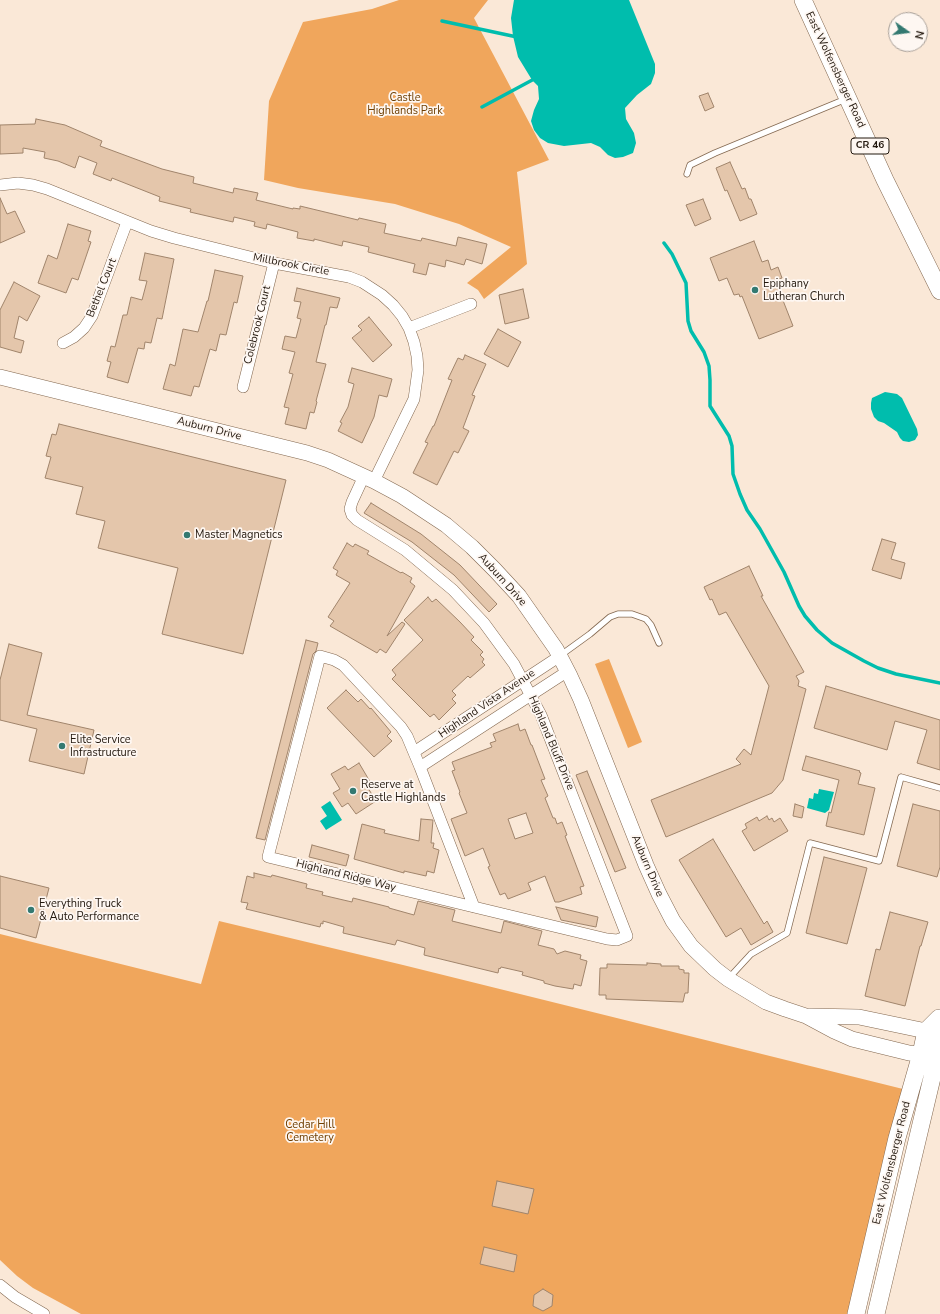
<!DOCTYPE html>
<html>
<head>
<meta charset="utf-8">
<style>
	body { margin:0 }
	#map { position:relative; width:940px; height:1314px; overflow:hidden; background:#fae8d7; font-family:"Nunito Sans",sans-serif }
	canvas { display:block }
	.north { position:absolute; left:888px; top:12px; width:40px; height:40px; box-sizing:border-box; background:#fef7f2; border:1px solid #a69e97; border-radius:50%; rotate:104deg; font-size:11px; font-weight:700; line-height:16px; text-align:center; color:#23180e }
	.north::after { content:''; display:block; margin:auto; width:14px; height:18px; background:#337971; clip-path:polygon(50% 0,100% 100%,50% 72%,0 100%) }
</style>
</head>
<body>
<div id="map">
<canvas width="940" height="1314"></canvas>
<div class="north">N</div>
</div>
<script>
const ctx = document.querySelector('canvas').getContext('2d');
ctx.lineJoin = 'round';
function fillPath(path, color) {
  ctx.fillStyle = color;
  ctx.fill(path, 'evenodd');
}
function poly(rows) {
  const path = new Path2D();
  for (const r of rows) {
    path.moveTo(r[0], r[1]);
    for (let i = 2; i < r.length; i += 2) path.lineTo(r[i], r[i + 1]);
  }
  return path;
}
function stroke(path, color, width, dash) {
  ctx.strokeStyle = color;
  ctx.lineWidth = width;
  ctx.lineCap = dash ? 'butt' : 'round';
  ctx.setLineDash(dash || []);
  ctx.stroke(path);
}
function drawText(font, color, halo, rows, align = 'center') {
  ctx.font = font + ' "Nunito Sans",sans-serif';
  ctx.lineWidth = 3.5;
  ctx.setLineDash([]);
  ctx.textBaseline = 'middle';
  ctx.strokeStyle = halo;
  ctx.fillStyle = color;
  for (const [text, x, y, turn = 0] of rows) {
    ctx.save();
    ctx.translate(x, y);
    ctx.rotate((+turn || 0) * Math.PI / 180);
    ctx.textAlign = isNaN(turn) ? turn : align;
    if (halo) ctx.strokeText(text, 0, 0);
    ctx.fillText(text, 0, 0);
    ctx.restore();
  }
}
fillPath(poly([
	[399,0,488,0,474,18,549,160,517,172,527,264,484,299,478,290,467,283,511,247,459,224,395,204,298,188,264,180,269,101,303,22,372,9],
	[609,659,642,742,628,748,595,664],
	[219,921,403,965,907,1090,852,1314,81,1314,33,1288,17,1276,0,1260,0,934,201,984]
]), '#f0a65c');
fillPath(poly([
	[514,0,629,0,655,64,655,73,651,84,637,95,625,108,626,119,634,133,636,143,633,153,623,157,615,158,608,155,600,147,591,143,564,146,548,143,540,138,534,130,531,121,534,110,539,99,538,86,532,80,518,57,513,36,511,18],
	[885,392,897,394,902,398,917,429,918,435,915,440,909,442,903,441,900,438,897,432,884,423,878,421,874,417,871,409,871,403,872,398],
	[819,789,834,792,829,810,825,813,807,808,809,798,813,799,814,793,818,794],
	[330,801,342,820,326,830,320,821,327,816,321,807]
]), '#00bdad');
stroke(poly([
	[442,21,517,37],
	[482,107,536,78],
	[664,243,672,254,686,283,688,321,691,331,704,352,709,366,710,380,710,406,729,436,732,446,733,474,740,494,747,510,760,529,784,572,799,606,805,616,817,630,832,643,864,661,878,668,896,674,940,683]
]), '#00bdad', 3.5);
const building = poly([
	[708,93,714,107,705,111,699,96,708,93],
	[36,119,65,125,102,141,100,146,162,169,194,177,193,183,233,193,234,188,258,193,256,200,293,209,293,208,300,209,300,206,358,220,359,218,386,224,384,233,421,241,422,238,456,246,458,237,487,244,482,264,466,259,464,265,446,260,445,267,429,263,426,275,413,272,415,264,368,252,369,247,343,241,342,246,314,239,314,241,297,238,298,232,267,224,266,229,254,226,255,222,234,217,233,222,190,212,191,209,159,201,160,197,112,178,111,181,93,174,97,163,79,156,75,168,58,161,44,158,45,152,23,148,23,153,0,154,0,125,35,124,36,119],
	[730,162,742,189,745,188,749,199,751,199,757,214,740,221,727,190,725,191,716,168,730,162],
	[0,198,7,214,15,211,25,232,0,243,0,198],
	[703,199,711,219,695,226,686,205,703,199],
	[68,224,91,231,88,241,91,242,78,280,72,278,66,293,38,283,48,255,57,259,68,224],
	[754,241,762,262,768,260,771,270,778,267,782,278,775,280,793,326,759,339,742,296,740,297,739,294,734,295,727,278,719,281,710,258,754,241],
	[145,253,174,259,162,319,157,318,151,343,145,342,144,349,138,348,128,383,107,377,111,362,107,361,111,346,115,347,123,315,127,315,131,297,142,300,147,281,139,280,145,253],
	[215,270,243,276,237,303,234,302,226,335,220,334,216,351,210,349,199,387,194,386,191,396,163,389,170,364,175,366,183,329,198,332,207,301,208,301,215,270],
	[14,282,40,296,27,321,19,316,14,338,24,341,21,353,0,347,0,310,14,282],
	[297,288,340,298,337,308,330,307,326,325,325,325,316,362,326,364,316,401,317,402,314,413,310,412,306,429,285,424,289,408,284,407,293,374,289,373,295,352,282,349,285,336,296,338,301,319,297,318,301,302,294,301,297,288],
	[523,289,529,318,505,324,499,295,523,289],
	[369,317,392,345,373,362,352,338,362,330,358,326,369,317],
	[498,329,521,342,508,367,484,354,498,329],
	[465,355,486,364,472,395,475,396,463,428,469,431,458,453,454,451,437,485,413,473,428,443,425,442,433,426,434,426,452,380,448,379,458,358,463,360,465,355],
	[352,368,392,379,387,397,379,395,374,417,362,443,338,431,342,423,340,422,348,407,354,384,348,382,352,368],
	[59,424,286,480,243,654,162,634,178,568,98,548,105,521,76,514,83,487,45,478,51,457,46,456,52,434,56,435,59,424],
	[371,503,421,534,460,565,497,604,489,612,454,575,412,542,364,513,371,503],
	[882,539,896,543,891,559,905,563,901,579,872,570,882,539],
	[347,543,353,547,355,544,369,551,367,554,401,573,402,572,412,578,410,582,415,586,387,636,402,622,405,624,386,653,380,649,377,653,330,626,334,621,328,617,350,583,336,575,338,571,333,568,347,543],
	[749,566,763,596,761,596,804,672,796,676,799,681,798,686,806,689,783,780,772,793,666,837,651,800,741,764,736,759,744,749,751,755,769,686,726,612,719,615,712,599,710,600,704,587,749,566],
	[428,597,432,602,436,599,460,622,474,637,471,640,483,652,480,655,484,659,482,662,485,665,470,678,468,676,452,691,456,695,452,699,456,703,439,720,434,714,430,717,392,679,396,675,392,670,423,640,404,620,428,597],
	[306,640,318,643,316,651,313,654,265,840,256,838,306,640],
	[9,644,42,653,27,715,94,730,84,774,29,761,37,729,0,720,0,680,9,644],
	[826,686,940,720,940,770,917,763,927,730,895,721,887,750,814,728,826,686],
	[346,690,358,702,361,699,370,709,371,708,391,732,387,736,392,741,374,757,327,708,346,690],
	[518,724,520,731,525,729,531,745,532,745,545,779,541,780,548,796,545,798,553,818,555,818,557,824,562,822,567,835,565,836,584,886,580,887,582,894,559,902,555,902,545,876,528,883,531,890,508,899,505,893,500,895,488,867,490,866,483,848,465,856,451,819,467,813,459,793,460,792,452,771,455,770,452,762,492,747,490,743,496,741,493,734,518,724],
	[526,813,533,833,515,839,508,819,526,813],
	[806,756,860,771,859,772,861,773,858,784,875,788,864,835,826,826,829,812,831,813,839,780,802,770,806,756],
	[359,763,372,785,368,788,376,801,356,814,348,803,342,807,333,793,340,789,331,774,345,766,348,770,359,763],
	[587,771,626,868,615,872,576,775,587,771],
	[795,804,804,807,802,818,793,816,795,804],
	[913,804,940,811,940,867,937,877,897,866,913,804],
	[767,816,769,820,772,818,774,822,780,818,788,831,754,851,742,831,747,828,745,824,757,817,759,821,767,816],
	[421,819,433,820,431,843,434,843,433,848,439,850,434,873,427,871,426,876,404,871,404,873,354,859,362,824,385,830,384,833,419,841,421,819],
	[713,839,764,924,767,921,773,932,751,945,741,928,726,937,679,860,713,839],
	[312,845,349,855,346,866,309,857,312,845],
	[824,857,867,868,847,944,806,933,824,857],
	[254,873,271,877,272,875,307,884,306,888,323,892,322,895,352,902,353,898,389,907,389,908,414,915,418,901,455,910,452,921,501,933,504,921,542,931,538,945,554,949,557,954,565,951,581,955,580,959,587,961,581,986,574,984,573,989,555,986,544,983,544,981,522,975,523,972,501,967,500,969,499,968,498,973,424,955,425,948,397,940,395,945,343,933,344,927,323,921,323,924,321,923,320,927,246,909,248,903,241,902,247,876,254,878,254,873],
	[0,876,49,888,36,938,0,928,0,876],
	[556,907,598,917,596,927,561,920,556,907],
	[890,912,928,922,921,946,920,946,905,1006,865,996,876,949,880,950,890,912],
	[647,963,661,964,661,966,679,966,679,969,684,970,684,973,689,973,688,993,685,993,683,1002,606,999,606,995,599,995,600,968,607,968,607,964,647,965,647,963],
	[497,1181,534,1189,528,1214,492,1206,497,1181],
	[484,1247,517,1255,514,1272,480,1264,484,1247],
	[543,1289,553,1295,552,1306,543,1311,533,1306,534,1295,543,1289]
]);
fillPath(building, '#e4c6ab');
stroke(building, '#a0846b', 1);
const lane = poly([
	[687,174,690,165,715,153,846,99],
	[561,655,590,634,610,617,618,614,632,614,646,619,651,625,659,643],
	[728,979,751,954,787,933,810,843,879,861,901,777,940,788]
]);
const street = poly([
	[0,185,18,183,33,185,47,189,151,231,174,238,274,263,349,277,362,282,382,295,393,305,402,316,409,328,414,342,417,356,418,370,414,399,374,481],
	[409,328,471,304],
	[63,343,74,337,84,328,92,316,127,222],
	[243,387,274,263],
	[364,476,352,502,350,509,352,515,357,520,405,550,453,590,484,623,514,664,541,715,627,936,617,940,607,939,474,907,268,857,320,656,334,660,343,665,401,727,407,736,420,767,474,907],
	[414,752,560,656],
	[420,767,568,671],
	[0,1285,15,1297,44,1314]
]);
const secondary = poly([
	[0,377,307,453,328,460,374,481,402,496,446,525,472,547,495,570,519,596,556,649,570,676,581,700,646,865,659,894,673,921,691,946,715,969,728,979,766,1002,785,1009,806,1016,834,1031,852,1039,909,1053,932,1055],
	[809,1016,859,1017,940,1034]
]);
const primary = poly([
	[803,0,885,180,940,291],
	[856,1314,897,1138,921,1054,926,1031,939,1018],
	[876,1314,940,1044]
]);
stroke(lane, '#836850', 7);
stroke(street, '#836850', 12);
stroke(secondary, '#836850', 16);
stroke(primary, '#836850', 18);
stroke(lane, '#fff', 5.5);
stroke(street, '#fff', 11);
stroke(secondary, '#fff', 15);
stroke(primary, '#fff', 17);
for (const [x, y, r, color] of [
	[755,290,4,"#337971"],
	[187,535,4,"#337971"],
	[62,746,4,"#337971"],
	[353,791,4,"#337971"],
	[31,910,4,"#337971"]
]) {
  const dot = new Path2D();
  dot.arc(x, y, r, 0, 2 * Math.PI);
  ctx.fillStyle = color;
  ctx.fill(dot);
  stroke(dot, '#fef7f2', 1.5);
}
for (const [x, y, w] of [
	[870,146,38]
]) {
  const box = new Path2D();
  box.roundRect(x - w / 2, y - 8, w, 16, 3);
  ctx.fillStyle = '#fef7f2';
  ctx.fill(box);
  stroke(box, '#23180e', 1);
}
drawText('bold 10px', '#23180e', null, [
	["CR 46",870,146]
]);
drawText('11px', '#23180e', '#fef7f2', [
	["East Wolfensberger Road",835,70,65],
	["Millbrook Circle",291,265,11],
	["Bethel Court",102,288,-68],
	["Colebrook Court",258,325,-76],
	["Auburn Drive",209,429,14],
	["Auburn Drive",502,580,48],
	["Highland Vista Avenue",487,704,-34],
	["Highland Bluff Drive",551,743,67],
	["Auburn Drive",647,866,67],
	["Highland Ridge Way",346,876,14],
	["East Wolfensberger Road",892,1163,-76]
]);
drawText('11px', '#6e3e00', '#fef7f2', [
	["Castle",405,98],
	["Highlands Park",405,111],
	["Cedar Hill",310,1125],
	["Cemetery",310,1138]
]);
drawText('11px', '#23180e', '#fef7f2', [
	["Epiphany",763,284],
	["Lutheran Church",763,297],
	["Master Magnetics",195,535],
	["Elite Service",70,740],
	["Infrastructure",70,753],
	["Reserve at",361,785],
	["Castle Highlands",361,798],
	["Everything Truck",39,904],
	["& Auto Performance",39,917]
], 'left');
</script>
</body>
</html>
